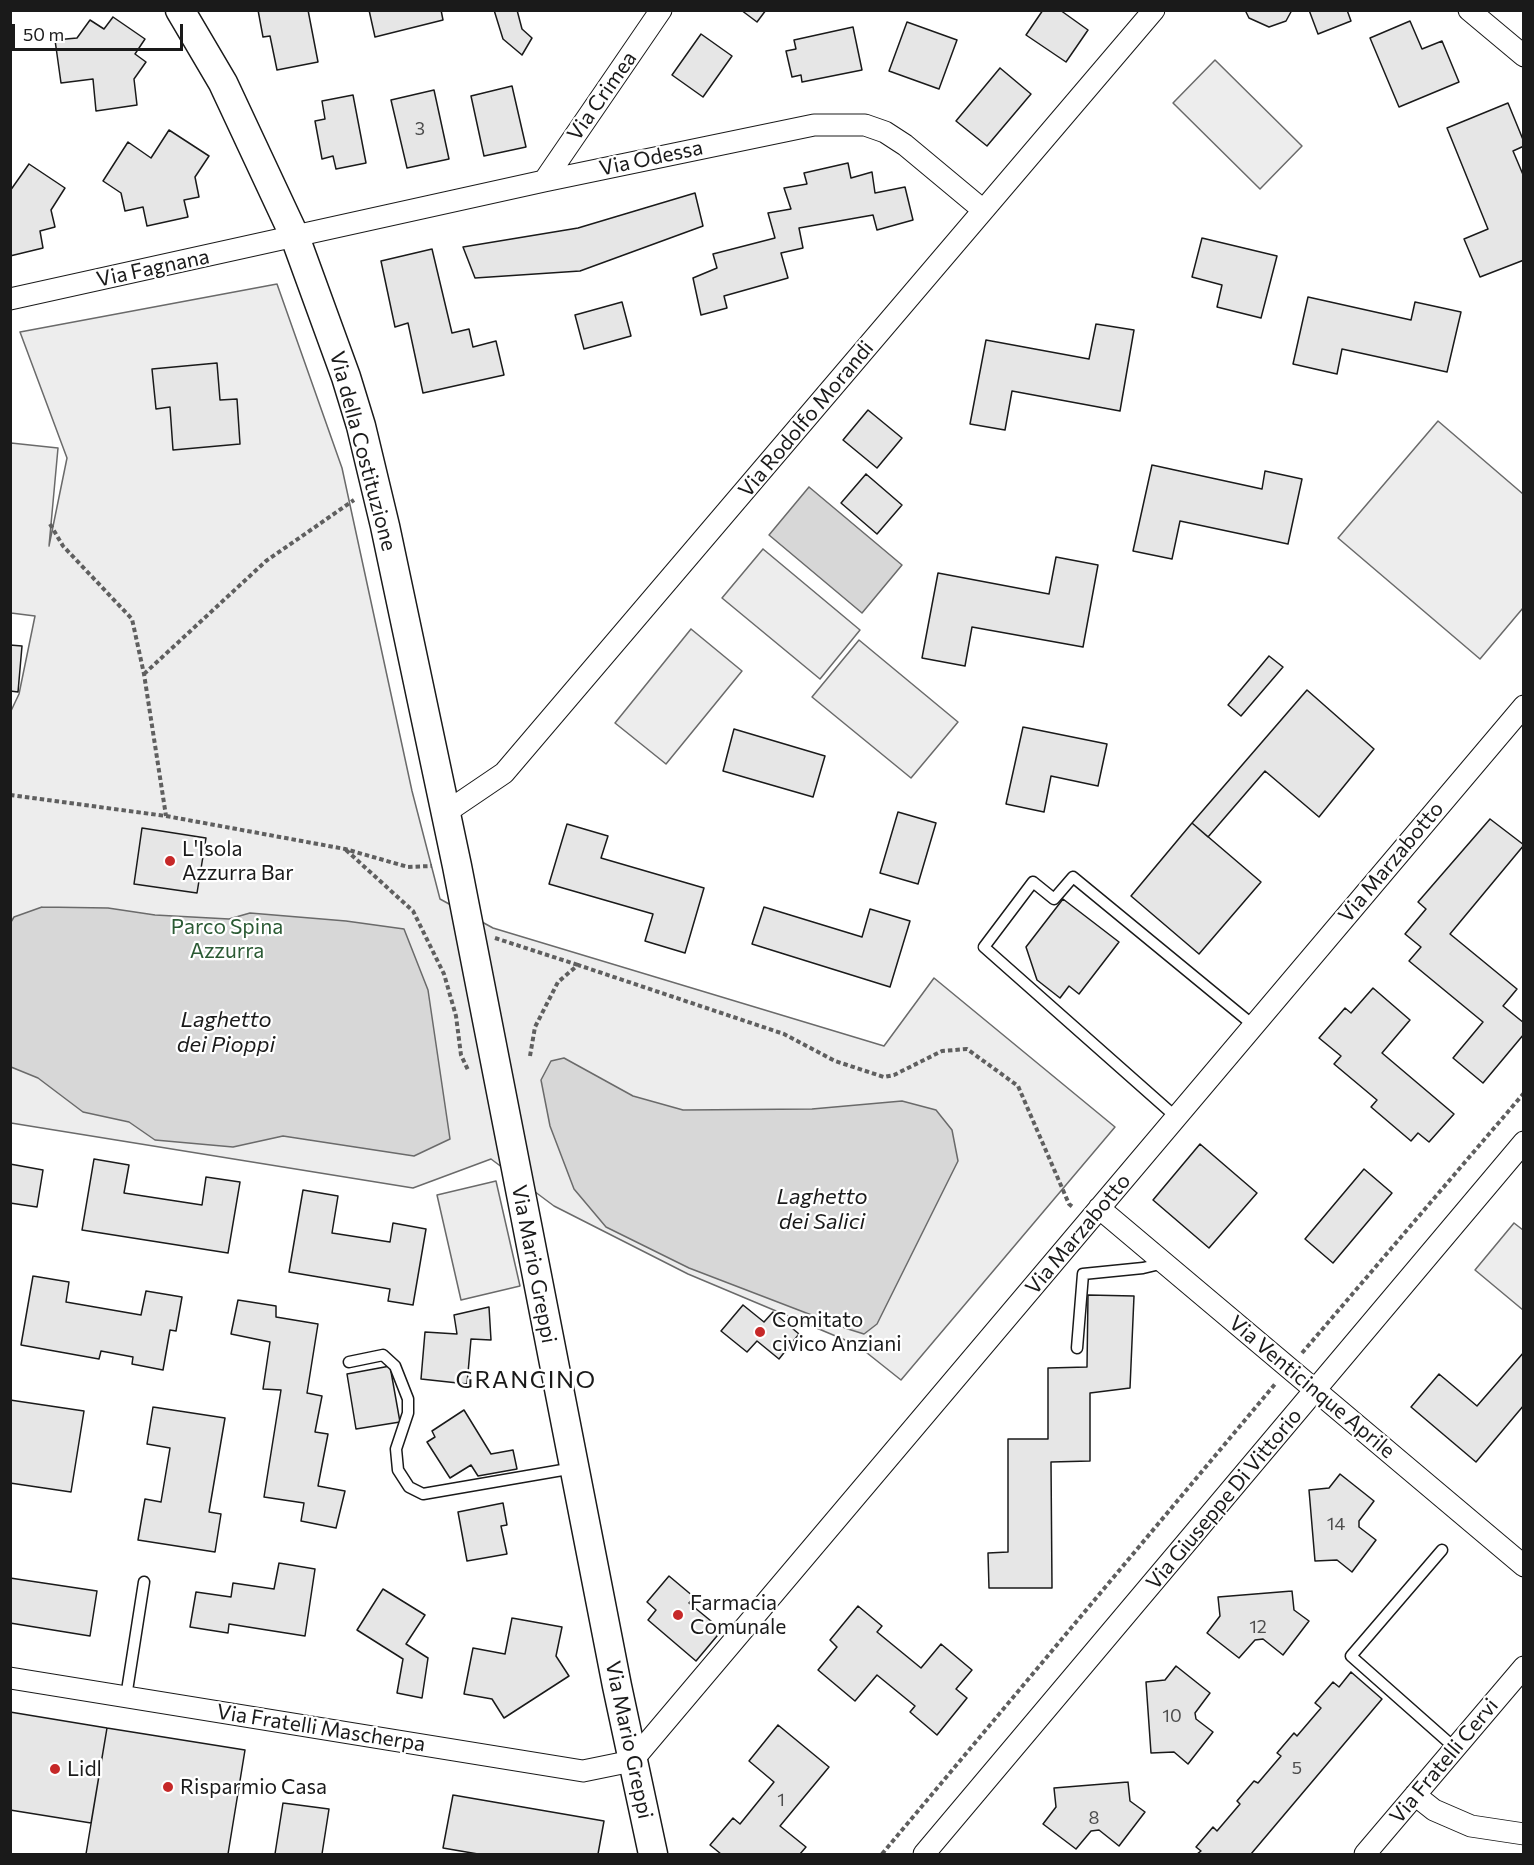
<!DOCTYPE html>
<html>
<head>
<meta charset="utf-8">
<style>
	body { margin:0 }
	#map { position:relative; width:1534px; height:1865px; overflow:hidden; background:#fff; font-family:Commissioner,sans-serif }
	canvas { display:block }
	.frame { position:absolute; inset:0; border:12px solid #1a1a1a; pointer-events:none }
	.scale { position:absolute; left:12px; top:24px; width:171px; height:27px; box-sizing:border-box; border:3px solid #1a1a1a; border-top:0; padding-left:8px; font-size:18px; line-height:21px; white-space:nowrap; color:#1a1a1a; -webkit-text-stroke:4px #fff; paint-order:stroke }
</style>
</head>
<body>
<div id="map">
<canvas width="1534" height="1865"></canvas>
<div class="frame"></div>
<div class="scale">50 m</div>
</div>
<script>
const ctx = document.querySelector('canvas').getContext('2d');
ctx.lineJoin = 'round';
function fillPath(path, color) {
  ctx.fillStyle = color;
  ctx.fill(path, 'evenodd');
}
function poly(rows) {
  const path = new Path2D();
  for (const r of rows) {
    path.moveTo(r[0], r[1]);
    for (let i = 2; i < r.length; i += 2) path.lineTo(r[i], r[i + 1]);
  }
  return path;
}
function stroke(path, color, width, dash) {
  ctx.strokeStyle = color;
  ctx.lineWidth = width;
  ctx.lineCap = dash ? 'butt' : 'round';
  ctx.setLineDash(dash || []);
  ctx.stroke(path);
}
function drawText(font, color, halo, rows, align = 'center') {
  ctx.font = font + ' Commissioner,sans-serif';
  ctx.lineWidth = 4.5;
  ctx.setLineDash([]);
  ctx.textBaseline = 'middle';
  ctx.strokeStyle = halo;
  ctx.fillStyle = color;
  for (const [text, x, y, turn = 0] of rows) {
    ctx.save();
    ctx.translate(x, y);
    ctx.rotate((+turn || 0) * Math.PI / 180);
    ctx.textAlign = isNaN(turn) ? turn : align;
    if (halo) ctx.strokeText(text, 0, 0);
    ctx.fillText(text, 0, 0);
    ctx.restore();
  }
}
const built = poly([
	[1215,60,1302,146,1260,189,1173,103,1215,60],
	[277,284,342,468,412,791,440,899,493,928,884,1046,934,978,1115,1127,901,1380,857,1345,688,1274,554,1206,491,1159,413,1188,11,1123,10,713,19,694,35,616,11,613,11,443,58,448,49,546,67,458,20,332,277,284],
	[1438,421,1523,494,1523,608,1480,659,1338,538,1438,421],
	[763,549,860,630,820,679,722,598,763,549],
	[691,629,742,671,666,764,615,723,691,629],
	[859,640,958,722,911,778,812,697,859,640],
	[496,1181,520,1286,461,1300,437,1195,496,1181],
	[1514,1223,1523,1230,1523,1310,1475,1270,1514,1223]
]);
fillPath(built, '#ededed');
stroke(built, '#6a6a6a', 1.5);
const water = poly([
	[809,487,902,565,862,613,769,535,809,487],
	[42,907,108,908,155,915,229,919,250,913,346,921,404,929,428,990,450,1139,414,1156,283,1136,233,1147,155,1140,129,1122,83,1112,38,1078,11,1067,11,922,14,917,42,907],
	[564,1058,633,1096,683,1110,812,1109,902,1101,936,1110,952,1130,958,1161,877,1324,864,1334,848,1329,689,1268,606,1227,574,1189,550,1126,541,1080,551,1061,564,1058]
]);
fillPath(water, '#d7d7d7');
stroke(water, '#6a6a6a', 1.5);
const building = poly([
	[258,10,308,10,318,62,277,70,270,36,263,37,258,10],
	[369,10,441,10,443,20,375,37,369,10],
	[494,10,517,10,522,29,532,38,522,55,503,39,494,10],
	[741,10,766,10,757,22,741,10],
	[1043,10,1060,10,1088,30,1066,62,1026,35,1043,10],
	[1245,10,1292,10,1286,21,1269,27,1249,18,1245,10],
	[1309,10,1347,10,1351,21,1318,34,1309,10],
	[113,17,145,39,135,54,146,62,134,79,137,105,96,111,93,79,61,83,55,40,77,38,90,20,104,29,113,17],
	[1410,21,1422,49,1442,41,1459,82,1399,107,1370,38,1410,21],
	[907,22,957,40,939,89,889,71,907,22],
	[853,27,862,70,802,82,801,75,792,77,786,51,796,49,794,40,853,27],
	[701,34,732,56,703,97,672,75,701,34],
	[1000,68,1031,94,987,146,956,121,1000,68],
	[512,86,526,147,484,156,471,96,512,86],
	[434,90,449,159,407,168,391,100,434,90],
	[353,95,366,163,336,169,333,156,322,159,315,121,325,119,322,101,353,95],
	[1508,103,1524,142,1524,146,1513,151,1524,177,1524,260,1480,277,1464,239,1488,229,1447,128,1508,103],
	[169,130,209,156,195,177,199,197,184,200,188,217,147,226,143,207,125,211,121,193,103,181,128,142,151,158,169,130],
	[848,163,851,178,872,172,875,193,905,187,913,220,877,230,873,215,799,228,803,248,781,253,788,278,724,296,727,308,701,315,693,278,717,268,713,254,775,238,768,213,791,209,784,188,807,184,804,173,848,163],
	[29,164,65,188,51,210,55,227,40,231,43,248,10,256,10,191,29,164],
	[695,193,703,226,580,271,475,278,463,247,578,228,695,193],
	[1202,238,1277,256,1261,318,1217,307,1222,285,1192,277,1202,238],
	[432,249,452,333,469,329,473,347,496,341,504,375,423,393,408,323,395,327,381,261,432,249],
	[1308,297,1411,320,1415,302,1461,312,1447,372,1342,349,1337,374,1293,364,1308,297],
	[622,302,631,336,584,349,575,315,622,302],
	[1096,324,1134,330,1120,411,1012,391,1005,430,970,424,986,340,1089,359,1096,324],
	[217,363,220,400,237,399,240,444,173,450,170,407,156,409,152,369,217,363],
	[868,410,902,438,877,468,843,440,868,410],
	[1152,465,1262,489,1265,471,1302,479,1288,544,1180,521,1172,559,1133,551,1152,465],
	[866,474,902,505,877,534,841,503,866,474],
	[1056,557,1098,565,1083,647,972,627,965,666,922,658,938,573,1049,594,1056,557],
	[10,645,22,646,18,692,10,691,10,645],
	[1269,656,1283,667,1241,716,1228,705,1269,656],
	[1307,690,1374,749,1319,817,1265,771,1208,837,1192,823,1307,690],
	[1023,727,1107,744,1098,786,1051,776,1044,812,1006,804,1023,727],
	[734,729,825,756,813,797,723,771,734,729],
	[898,812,936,823,918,884,880,873,898,812],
	[1490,819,1524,845,1450,934,1517,989,1503,1006,1524,1023,1524,1034,1483,1083,1453,1058,1483,1022,1409,961,1421,947,1405,934,1426,909,1418,902,1490,819],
	[1192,823,1261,882,1199,954,1131,896,1192,823],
	[567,824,608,836,601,858,704,888,685,953,645,941,653,914,549,884,567,824],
	[142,828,206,838,197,893,134,884,142,828],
	[1063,899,1119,942,1079,994,1069,986,1060,998,1037,980,1026,947,1063,899],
	[764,907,862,937,870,909,910,921,890,987,752,944,764,907],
	[1373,988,1410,1020,1382,1053,1454,1114,1429,1142,1418,1133,1411,1141,1371,1107,1377,1100,1334,1064,1341,1056,1319,1038,1345,1008,1351,1013,1373,988],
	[1200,1144,1257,1193,1209,1248,1153,1200,1200,1144],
	[94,1159,129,1165,124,1193,202,1205,206,1177,240,1182,228,1253,82,1230,94,1159],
	[10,1164,43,1170,37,1207,10,1203,10,1164],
	[1364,1169,1392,1193,1333,1263,1305,1239,1364,1169],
	[303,1190,338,1196,332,1233,390,1242,393,1223,426,1229,413,1305,388,1301,390,1289,289,1272,303,1190],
	[33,1276,69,1282,66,1302,141,1315,146,1291,182,1297,176,1331,170,1330,163,1370,132,1364,133,1357,101,1351,99,1359,21,1345,33,1276],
	[1088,1295,1134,1296,1130,1388,1090,1393,1090,1461,1051,1462,1052,1588,989,1588,988,1553,1008,1552,1008,1439,1048,1439,1048,1368,1087,1367,1088,1295],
	[238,1300,276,1306,276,1317,318,1324,307,1393,322,1396,315,1432,328,1434,318,1486,345,1491,336,1528,301,1521,304,1503,264,1497,281,1390,263,1389,270,1342,231,1334,238,1300],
	[743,1305,764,1322,773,1312,799,1334,779,1359,757,1341,747,1352,721,1331,743,1305],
	[489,1307,491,1340,471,1339,467,1384,421,1379,425,1332,457,1334,454,1315,489,1307],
	[1524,1352,1524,1405,1476,1462,1411,1407,1439,1374,1477,1406,1524,1352],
	[390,1366,400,1422,356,1429,347,1374,390,1366],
	[10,1400,84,1411,71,1492,10,1483,10,1400],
	[153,1407,225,1418,209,1512,221,1514,215,1552,138,1540,145,1499,161,1502,170,1448,147,1444,153,1407],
	[464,1410,491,1454,513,1450,517,1469,478,1476,471,1465,450,1478,427,1442,435,1437,432,1431,464,1410],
	[1340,1474,1374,1501,1359,1521,1359,1527,1376,1540,1352,1572,1337,1560,1315,1561,1309,1490,1329,1488,1340,1474],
	[503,1503,507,1525,501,1526,507,1554,467,1561,458,1512,503,1503],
	[279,1563,315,1569,305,1636,229,1624,228,1633,190,1627,196,1592,231,1597,233,1583,274,1589,279,1563],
	[669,1576,694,1597,689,1603,722,1630,696,1661,648,1620,656,1610,647,1602,669,1576],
	[10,1578,97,1591,90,1636,10,1623,10,1578],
	[383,1589,425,1615,406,1644,428,1658,422,1698,397,1693,403,1659,357,1630,383,1589],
	[1292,1591,1294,1610,1309,1621,1283,1655,1263,1639,1255,1640,1239,1658,1207,1633,1220,1616,1218,1597,1292,1591],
	[858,1606,882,1626,877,1632,921,1668,941,1644,972,1670,956,1689,967,1698,937,1735,910,1712,915,1706,877,1675,855,1701,818,1670,837,1647,830,1640,858,1606],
	[512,1618,562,1627,556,1656,569,1676,504,1718,492,1699,464,1694,473,1648,505,1654,512,1618],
	[1176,1666,1210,1693,1195,1713,1196,1719,1213,1732,1188,1764,1174,1752,1151,1753,1146,1682,1165,1680,1176,1666],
	[1351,1672,1382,1699,1251,1854,1197,1854,1201,1851,1196,1847,1213,1827,1217,1831,1240,1804,1237,1801,1254,1781,1258,1783,1281,1756,1277,1753,1294,1733,1297,1736,1321,1708,1315,1703,1333,1682,1339,1687,1351,1672],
	[10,1712,107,1728,91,1823,10,1810,10,1712],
	[778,1725,829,1767,780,1826,806,1847,800,1854,721,1854,710,1845,733,1818,740,1824,774,1782,749,1761,778,1725],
	[107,1728,245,1750,228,1854,86,1854,107,1728],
	[1128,1782,1130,1801,1145,1812,1119,1846,1099,1830,1091,1831,1076,1849,1043,1824,1056,1807,1054,1788,1128,1782],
	[453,1795,604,1821,598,1854,478,1854,443,1848,453,1795],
	[283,1803,329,1809,322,1854,275,1854,283,1803]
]);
fillPath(building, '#e6e6e6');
stroke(building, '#1a1a1a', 1.5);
const lane = poly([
	[1176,1117,984,947,1033,882,1054,899,1073,877,1253,1025],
	[1077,1348,1083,1274,1143,1268,1164,1263],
	[349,1362,383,1355,395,1366,408,1399,408,1413,396,1449,398,1470,409,1487,423,1494,574,1468],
	[1442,1550,1351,1656,1455,1748],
	[126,1697,144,1582]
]);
const street = poly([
	[1469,10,1524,56],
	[544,181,661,10],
	[10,299,544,181,814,125,865,125,885,132,905,145,983,210],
	[445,813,504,773,1154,10],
	[1099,1208,1524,1566],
	[10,1678,583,1771,632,1761,1524,706],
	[1415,1795,1434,1810,1471,1826,1524,1834],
	[924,1854,1524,1142],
	[1365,1854,1524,1667]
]);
const secondary = poly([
	[180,10,223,83,295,237,346,377,361,426,385,526,457,866,617,1686,653,1854]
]);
stroke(lane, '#1a1a1a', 13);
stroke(street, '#1a1a1a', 23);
stroke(secondary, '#1a1a1a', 31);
stroke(poly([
	[50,524,63,546,132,619,144,674,166,816],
	[144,674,266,561,354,500],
	[10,795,166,816,345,849,408,867,432,866],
	[346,850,413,911,444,974,456,1016,461,1055,468,1070],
	[495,938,578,965],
	[530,1056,535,1027,558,982,578,965,784,1034,835,1061,884,1077,894,1075,942,1051,967,1049,1018,1086,1069,1204,1074,1208],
	[1302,1353,1524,1093],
	[882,1854,1276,1383]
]), '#5f5f5f', 4, [4.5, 3]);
stroke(lane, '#fff', 10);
stroke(street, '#fff', 21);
stroke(secondary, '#fff', 28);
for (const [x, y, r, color] of [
	[170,861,6,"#c62828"],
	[760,1332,6,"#c62828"],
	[678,1615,6,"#c62828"],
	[55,1769,6,"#c62828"],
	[168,1787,6,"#c62828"]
]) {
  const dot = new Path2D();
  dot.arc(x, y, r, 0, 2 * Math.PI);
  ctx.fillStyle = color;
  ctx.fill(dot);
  stroke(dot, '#fff', 2);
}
drawText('18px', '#4d4d4d', null, [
	["3",420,129],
	["14",1336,1524],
	["12",1258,1627],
	["10",1172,1716],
	["5",1297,1768],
	["1",781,1800],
	["8",1094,1818]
]);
drawText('21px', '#1a1a1a', '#fff', [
	["Via Crimea",602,96,-55],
	["Via Odessa",651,158,-12],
	["Via Fagnana",153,268,-12],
	["Via Rodolfo Morandi",806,419,-50],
	["Via della Costituzione",363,451,75],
	["Via Marzabotto",1391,862,-50],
	["Via Marzabotto",1078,1234,-50],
	["Via Mario Greppi",534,1264,79],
	["Via Venticinque Aprile",1312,1387,40],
	["Via Giuseppe Di Vittorio",1224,1499,-50],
	["Via Fratelli Mascherpa",321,1728,9],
	["Via Mario Greppi",629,1740,78],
	["Via Fratelli Cervi",1444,1761,-50]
]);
drawText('21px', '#1a1a1a', '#fff', [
	["L'Isola",182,849],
	["Azzurra Bar",182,873],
	["Comitato",772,1320],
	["civico Anziani",772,1344],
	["Farmacia",690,1603],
	["Comunale",690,1627],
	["Lidl",67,1769],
	["Risparmio Casa",180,1787]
], 'left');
drawText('21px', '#2b5a34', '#fff', [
	["Parco Spina",227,927],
	["Azzurra",227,951]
]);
drawText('italic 22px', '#1a1a1a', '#fff', [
	["Laghetto",226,1020],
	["dei Pioppi",226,1045],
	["Laghetto",822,1197],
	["dei Salici",822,1222]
]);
ctx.letterSpacing = '1.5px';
drawText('24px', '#1a1a1a', '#fff', [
	["GRANCINO",526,1380]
]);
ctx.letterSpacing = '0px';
</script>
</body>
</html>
